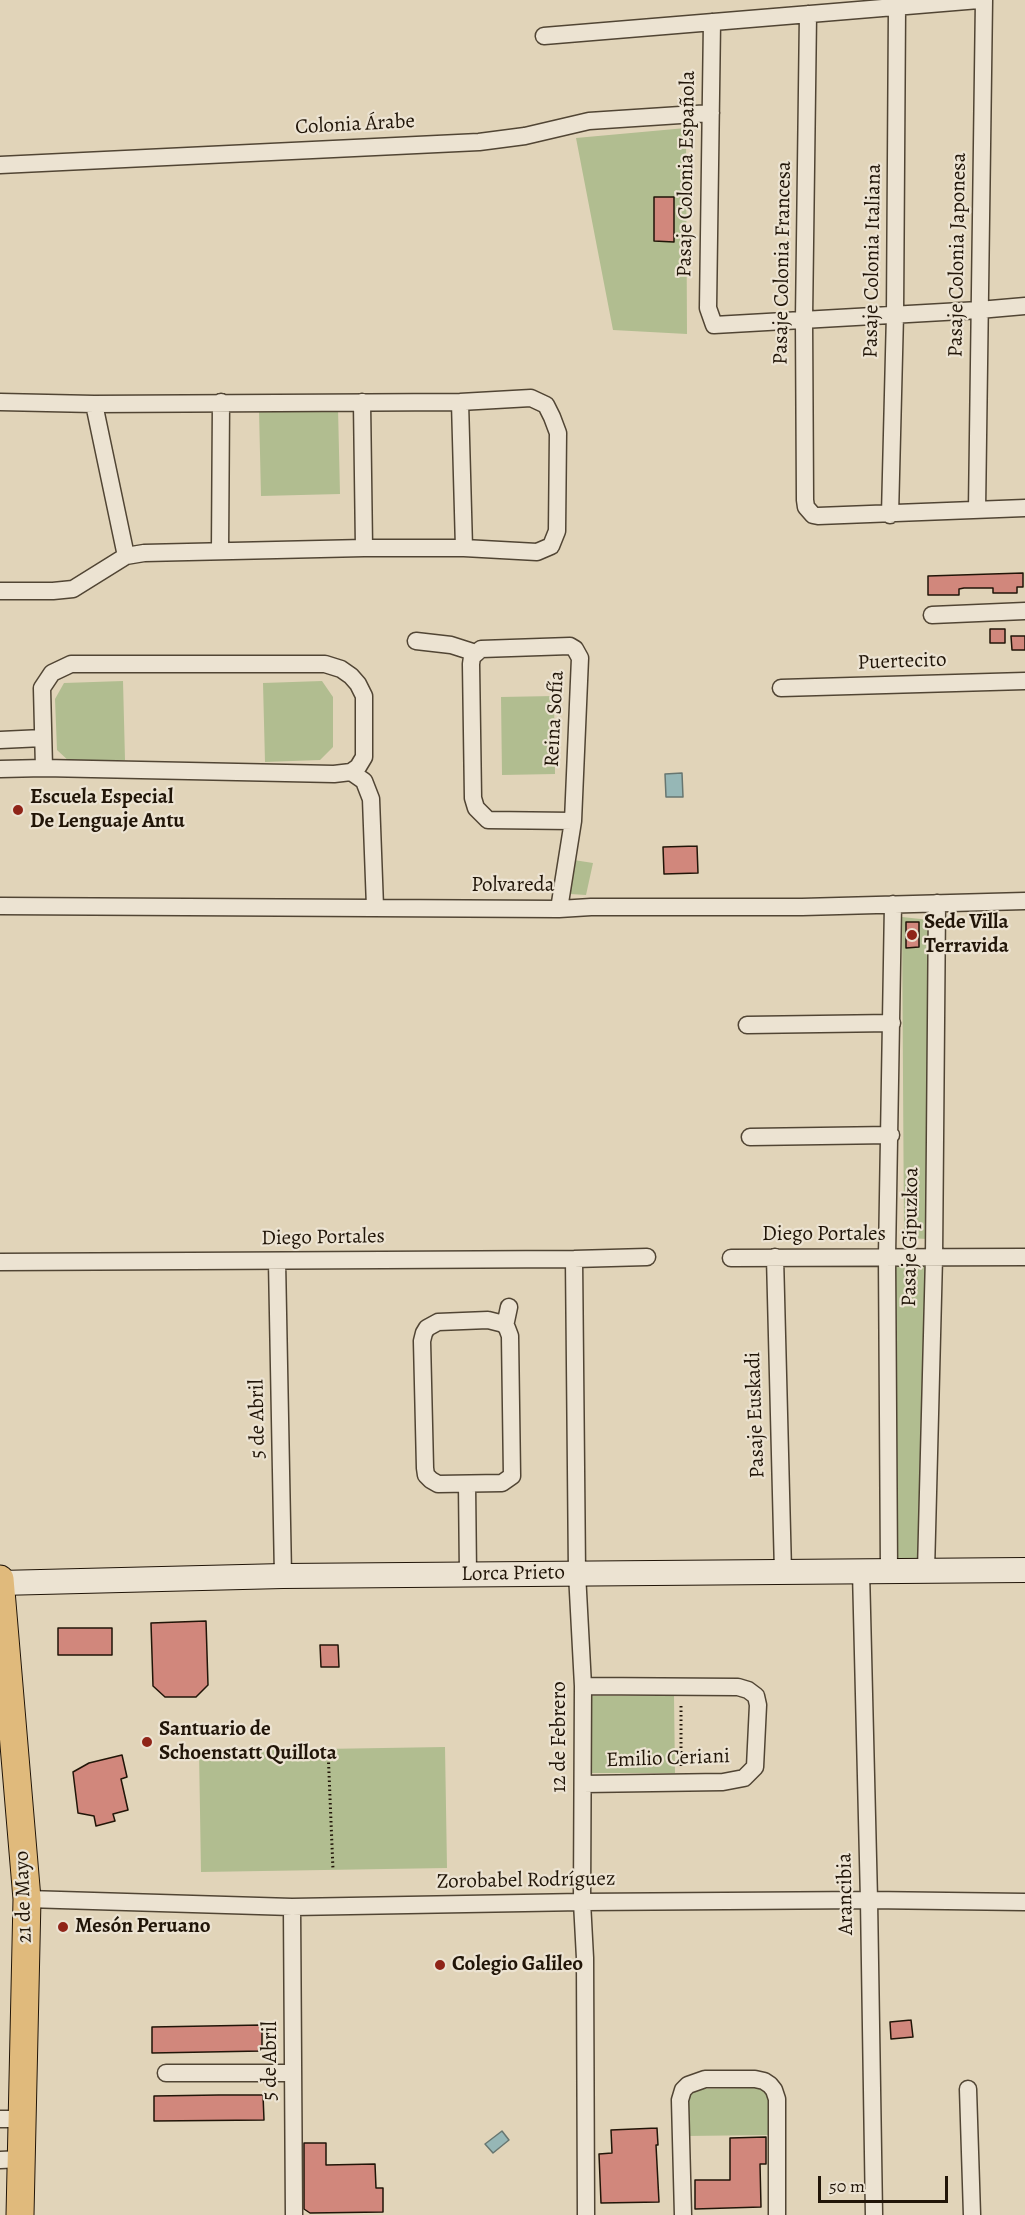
<!DOCTYPE html>
<html>
<head>
<meta charset="utf-8">
<style>
	body { margin:0 }
	#map { position:relative; width:1025px; height:2215px; overflow:hidden; background:#e1d4b9; font-family:Alegreya,serif }
	canvas { display:block }
	.scale { position:absolute; left:818px; top:2176px; width:130px; height:27px; box-sizing:border-box; border:3px solid #211508; border-top:0; padding-left:8px; font-size:18px; line-height:21px; white-space:nowrap; color:#211508; -webkit-text-stroke:4px #ece3d2; paint-order:stroke }
</style>
</head>
<body>
<div id="map">
<canvas width="1025" height="2215"></canvas>
<div class="scale">50 m</div>
</div>
<script>
const ctx = document.querySelector('canvas').getContext('2d');
ctx.lineJoin = 'round';
function fillPath(path, color) {
  ctx.fillStyle = color;
  ctx.fill(path, 'evenodd');
}
function poly(rows) {
  const path = new Path2D();
  for (const r of rows) {
    path.moveTo(r[0], r[1]);
    for (let i = 2; i < r.length; i += 2) path.lineTo(r[i], r[i + 1]);
  }
  return path;
}
function stroke(path, color, width, dash) {
  ctx.strokeStyle = color;
  ctx.lineWidth = width;
  ctx.lineCap = dash ? 'butt' : 'round';
  ctx.setLineDash(dash || []);
  ctx.stroke(path);
}
function drawText(font, color, halo, rows, align = 'center') {
  ctx.font = font + ' Alegreya,serif';
  ctx.lineWidth = 4.5;
  ctx.setLineDash([]);
  ctx.textBaseline = 'middle';
  ctx.strokeStyle = halo;
  ctx.fillStyle = color;
  for (const [text, x, y, turn = 0] of rows) {
    ctx.save();
    ctx.translate(x, y);
    ctx.rotate((+turn || 0) * Math.PI / 180);
    ctx.textAlign = isNaN(turn) ? turn : align;
    if (halo) ctx.strokeText(text, 0, 0);
    ctx.fillText(text, 0, 0);
    ctx.restore();
  }
}
fillPath(poly([
	[686,128,687,334,613,330,576,138],
	[338,408,340,494,261,496,259,410],
	[123,681,125,760,70,762,57,750,55,699,64,683],
	[322,681,333,697,333,747,320,760,265,762,263,683],
	[554,696,555,774,502,775,501,697],
	[561,858,593,863,586,895,555,893],
	[902,917,930,920,928,1239,904,1238],
	[887,1256,934,1257,926,1571,889,1571],
	[589,1696,674,1696,675,1773,588,1773],
	[445,1747,447,1868,201,1872,199,1751],
	[762,2088,769,2096,769,2135,686,2136,688,2097,698,2089]
]), '#b1bd90');
const water = poly([
	[682,773,683,797,666,797,665,774,682,773],
	[502,2131,509,2140,493,2153,485,2144,502,2131]
]);
fillPath(water, '#96b7b6');
stroke(water, '#677670', 1.5);
const building = poly([
	[654,197,674,197,674,242,654,241,654,197],
	[1023,573,1023,587,1017,587,1017,593,993,593,993,588,964,588,959,589,959,595,928,595,928,576,1023,573],
	[990,629,1005,629,1005,643,990,643,990,629],
	[1011,636,1025,636,1025,650,1012,650,1011,636],
	[697,846,698,873,664,874,663,847,697,846],
	[906,922,919,922,919,947,906,948,906,922],
	[206,1621,208,1685,196,1697,165,1697,153,1686,151,1623,206,1621],
	[58,1628,112,1628,112,1655,58,1655,58,1628],
	[320,1645,338,1645,339,1667,321,1667,320,1645],
	[122,1755,127,1777,121,1779,128,1810,113,1814,115,1821,96,1826,94,1816,78,1813,73,1772,89,1763,122,1755],
	[911,2020,913,2037,891,2039,890,2022,911,2020],
	[262,2025,262,2051,152,2053,152,2027,262,2025],
	[219,2095,263,2095,264,2120,154,2121,154,2096,219,2095],
	[657,2128,658,2145,656,2145,659,2202,601,2203,599,2154,612,2153,611,2130,657,2128],
	[766,2137,766,2164,760,2164,761,2207,695,2209,695,2180,730,2180,730,2138,766,2137],
	[304,2143,326,2143,326,2165,375,2164,376,2188,383,2188,383,2212,310,2213,304,2209,304,2143]
]);
fillPath(building, '#d1877c');
stroke(building, '#211508', 1.5);
const minor = poly([
	[808,14,804,319,805,500,806,507,813,515,818,516,1025,508],
	[712,22,708,308,714,325,979,310,1025,306],
	[544,36,979,0],
	[0,165,479,142,525,136,589,121,711,113],
	[0,402,94,404,460,402,531,398,546,405,552,417,558,433,557,531,551,546,537,552,464,548,364,548,144,553,126,556,73,589,53,591,0,591],
	[362,402,364,548],
	[460,402,464,548],
	[94,404,126,556],
	[977,510,984,0],
	[890,515,895,314,897,8],
	[220,551,221,402],
	[932,615,1025,611],
	[416,641,451,645,476,653],
	[781,688,1025,681],
	[0,740,43,738],
	[0,769,44,768,334,774,351,772,358,767,364,757,364,696,358,684,351,676,341,669,325,664,71,664,52,673,42,688,44,768],
	[351,772,364,781,371,799,375,907],
	[0,906,559,909,591,907,802,907,1025,901],
	[559,909,573,821,580,658,575,649,570,646,481,649,472,657,471,664,473,798,476,808,488,820,573,821],
	[747,1025,892,1023],
	[750,1137,891,1135],
	[775,1257,783,1572],
	[731,1258,1025,1257],
	[574,1259,577,1573,583,1686,582,1902,585,1958,586,2215],
	[277,1261,283,1576],
	[0,1262,574,1259,647,1257],
	[488,1320,504,1324,507,1328,510,1336,512,1476,502,1483,438,1484,431,1480,426,1475,425,1468,422,1341,424,1333,427,1328,438,1322,488,1320],
	[505,1326,509,1307],
	[467,1484,468,1575],
	[861,1571,869,1900,874,2215],
	[889,1571,887,1256,893,904],
	[926,1571,934,1257,937,903],
	[583,1686,738,1687,748,1690,756,1696,758,1705,755,1767,744,1778,723,1782,583,1784],
	[27,1899,292,1907,582,1902,869,1900,1025,1902],
	[292,1907,294,2215],
	[166,2073,293,2073],
	[968,2089,972,2215],
	[0,2119,24,2119],
	[0,2160,22,2159],
	[683,2215,680,2100,683,2090,688,2085,705,2079,755,2079,764,2081,770,2085,774,2090,777,2099,777,2215]
]);
const secondary = poly([
	[0,1583,283,1576,1025,1570]
]);
const primary = poly([
	[0,1579,27,1899,20,2215]
]);
stroke(minor, '#514534', 19);
stroke(secondary, '#211508', 26);
stroke(primary, '#211508', 29);
stroke(poly([
	[328,1749,333,1870],
	[681,1766,681,1703]
]), '#211508', 3, [1.5, 3]);
stroke(minor, '#ece3d2', 16);
stroke(secondary, '#ece3d2', 24);
stroke(primary, '#e0ba7c', 27);
for (const [x, y, r, color] of [
	[18,810,6,"#8f2418"],
	[912,935,6,"#8f2418"],
	[147,1742,6,"#8f2418"],
	[63,1927,6,"#8f2418"],
	[440,1965,6,"#8f2418"]
]) {
  const dot = new Path2D();
  dot.arc(x, y, r, 0, 2 * Math.PI);
  ctx.fillStyle = color;
  ctx.fill(dot);
  stroke(dot, '#ece3d2', 2);
}
drawText('21px', '#211508', '#ece3d2', [
	["Colonia Árabe",355,125,-3],
	["Pasaje Colonia Española",687,174,-89],
	["Pasaje Colonia Japonesa",958,255,-89],
	["Pasaje Colonia Italiana",873,261,-89],
	["Pasaje Colonia Francesa",783,263,-89],
	["Puertecito",902,662,-2],
	["Reina Sofía",555,719,-87],
	["Polvareda",513,886],
	["Diego Portales",824,1235],
	["Pasaje Gipuzkoa",911,1237,-89],
	["Diego Portales",323,1238,-1],
	["Pasaje Euskadi",756,1415,-92],
	["5 de Abril",258,1419,-91],
	["Lorca Prieto",513,1574,-1],
	["12 de Febrero",560,1737,-90],
	["Emilio Ceriani",668,1759,-2],
	["Zorobabel Rodríguez",526,1881,-1],
	["Arancibia",846,1894,-91],
	["21 de Mayo",24,1897,-92],
	["5 de Abril",271,2061,-90]
]);
drawText('bold 21px', '#211508', '#ece3d2', [
	["Escuela Especial",30,798],
	["De Lenguaje Antu",30,822],
	["Sede Villa",924,923],
	["Terravida",924,947],
	["Santuario de",159,1730],
	["Schoenstatt Quillota",159,1754],
	["Mesón Peruano",75,1927],
	["Colegio Galileo",452,1965]
], 'left');
</script>
</body>
</html>
